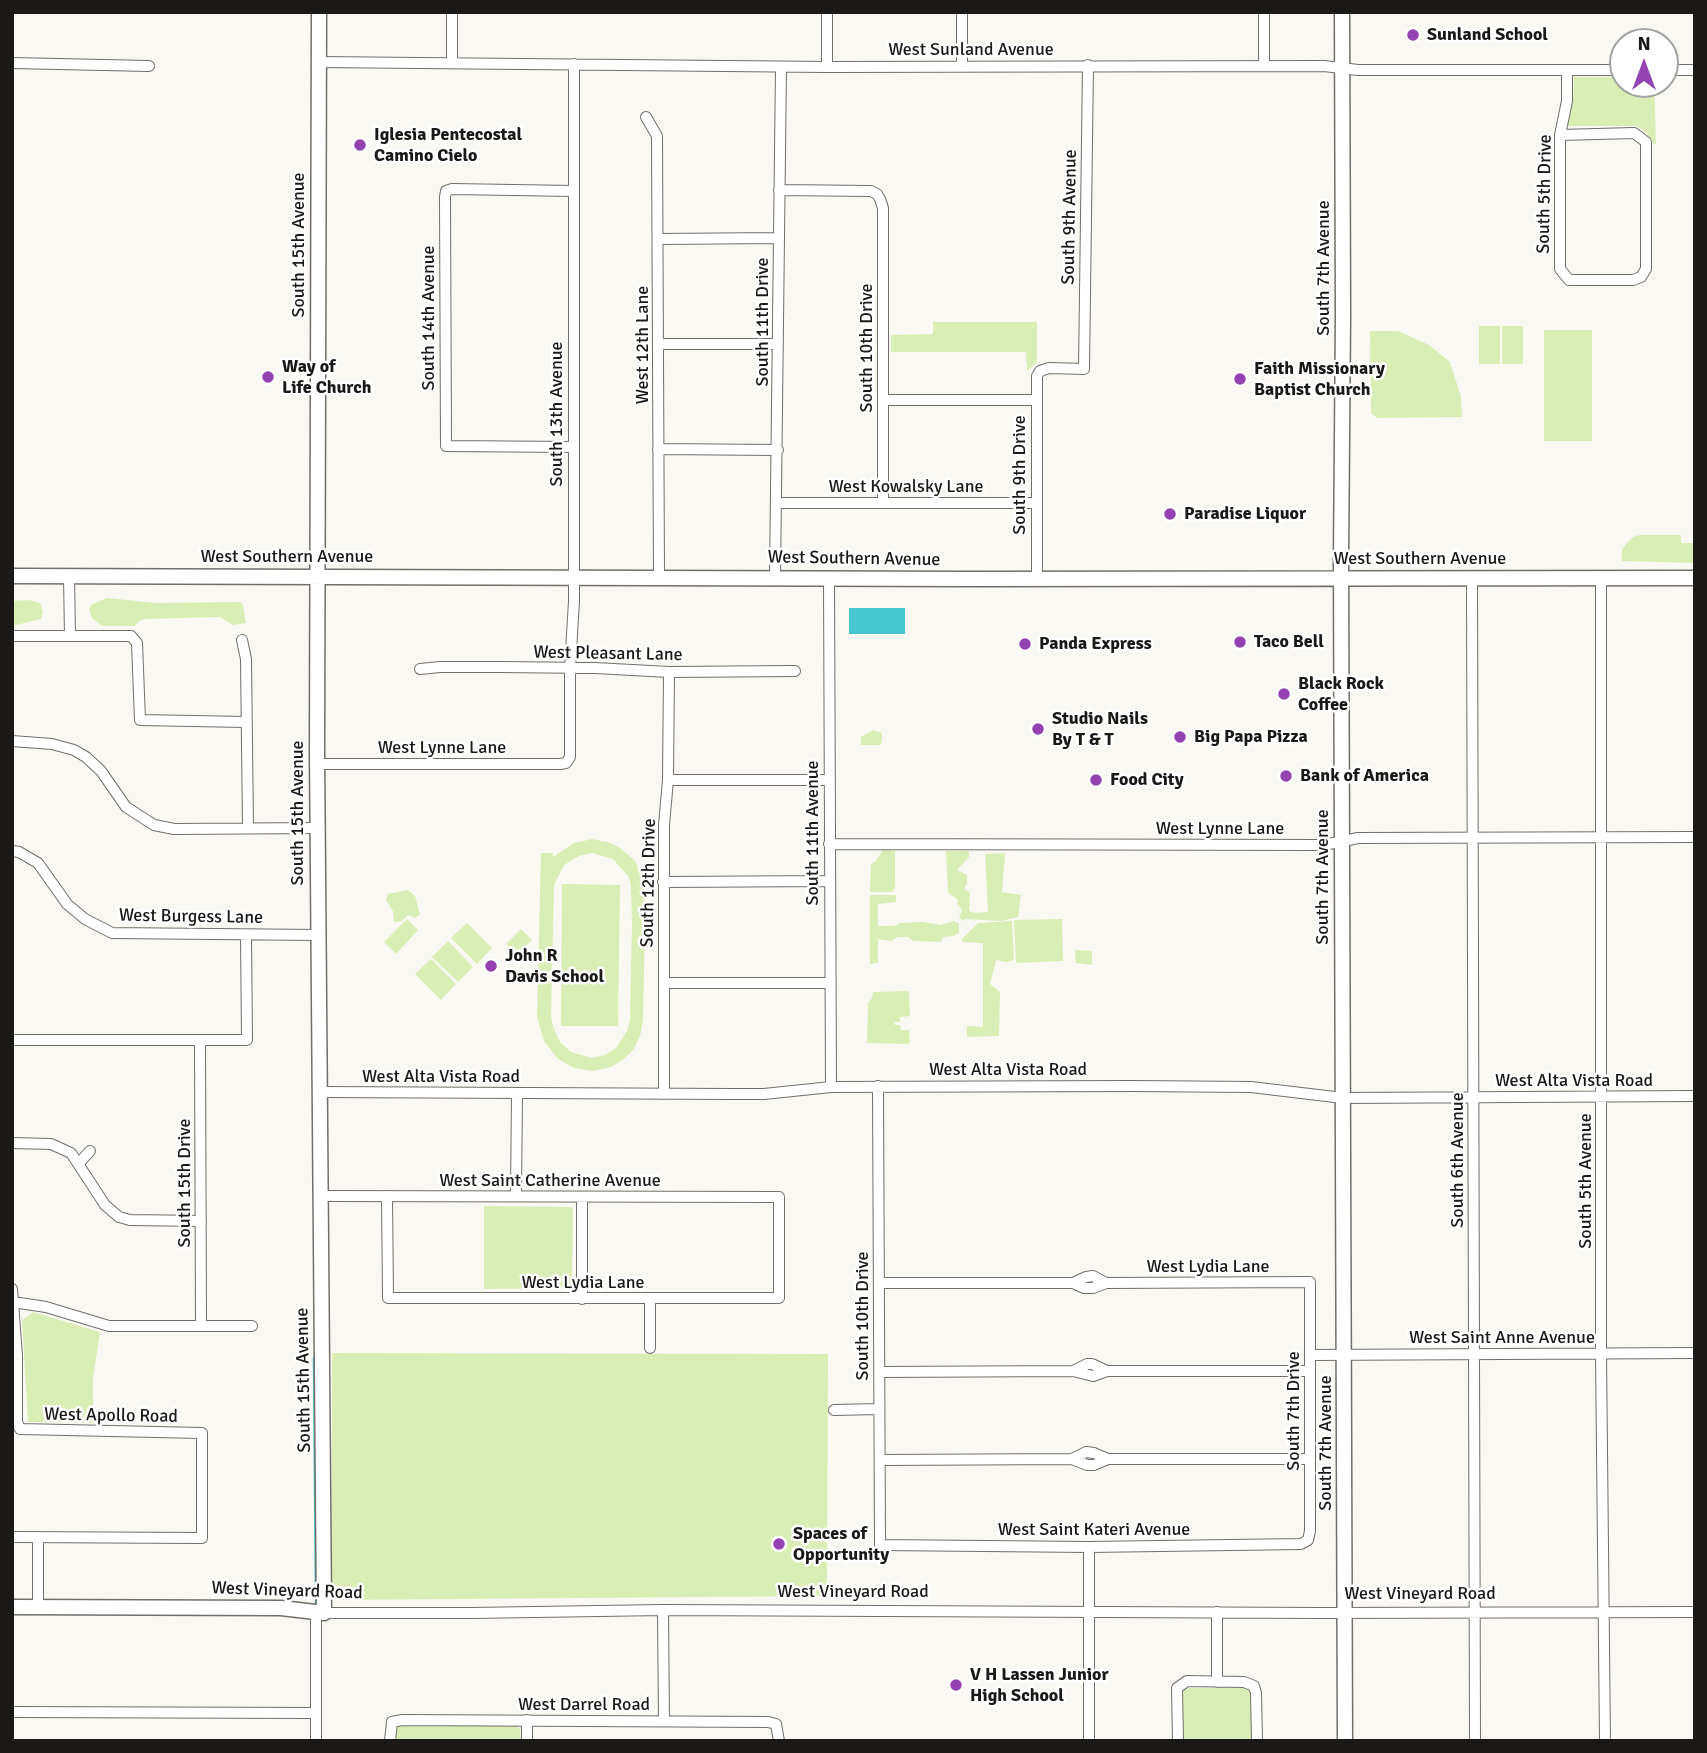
<!DOCTYPE html>
<html>
<head>
<meta charset="utf-8">
<style>
	body { margin:0 }
	#map { position:relative; width:1707px; height:1753px; overflow:hidden; background:#faf8f2; font-family:Signika,sans-serif }
	canvas { display:block }
	.frame { position:absolute; inset:0; border:14px solid #1a1917; pointer-events:none }
	.north { position:absolute; left:1609px; top:28px; width:70px; height:70px; box-sizing:border-box; background:#fff; border:2px solid #a3a3a2; border-radius:50%; rotate:0deg; font-size:19px; font-weight:700; line-height:28px; text-align:center; color:#1a1917 }
	.north::after { content:''; display:block; margin:auto; width:24px; height:32px; background:#9442b1; clip-path:polygon(50% 0,100% 100%,50% 72%,0 100%) }
</style>
</head>
<body>
<div id="map">
<canvas width="1707" height="1753"></canvas>
<div class="frame"></div>
<div class="north">N</div>
</div>
<script>
const ctx = document.querySelector('canvas').getContext('2d');
ctx.lineJoin = 'round';
function fillPath(path, color) {
  ctx.fillStyle = color;
  ctx.fill(path, 'evenodd');
}
function poly(rows) {
  const path = new Path2D();
  for (const r of rows) {
    path.moveTo(r[0], r[1]);
    for (let i = 2; i < r.length; i += 2) path.lineTo(r[i], r[i + 1]);
  }
  return path;
}
function stroke(path, color, width, dash) {
  ctx.strokeStyle = color;
  ctx.lineWidth = width;
  ctx.lineCap = dash ? 'butt' : 'round';
  ctx.setLineDash(dash || []);
  ctx.stroke(path);
}
function drawText(font, color, halo, rows, align = 'center') {
  ctx.font = font + ' Signika,sans-serif';
  ctx.lineWidth = 5;
  ctx.setLineDash([]);
  ctx.textBaseline = 'middle';
  ctx.strokeStyle = halo;
  ctx.fillStyle = color;
  for (const [text, x, y, turn = 0] of rows) {
    ctx.save();
    ctx.translate(x, y);
    ctx.rotate((+turn || 0) * Math.PI / 180);
    ctx.textAlign = isNaN(turn) ? turn : align;
    if (halo) ctx.strokeText(text, 0, 0);
    ctx.fillText(text, 0, 0);
    ctx.restore();
  }
}
fillPath(poly([
	[1574,77,1623,77,1623,84,1654,84,1656,144,1653,144,1647,133,1636,126,1567,126,1573,101],
	[933,322,1037,322,1037,362,1027,371,1026,352,891,352,891,335,933,334],
	[1479,326,1500,326,1500,364,1479,364],
	[1502,326,1523,326,1523,364,1502,364],
	[1544,330,1592,330,1592,441,1544,441],
	[1370,331,1398,331,1429,345,1450,362,1461,397,1462,417,1377,418,1371,413],
	[1640,535,1681,535,1681,543,1695,543,1695,563,1622,561,1622,550,1626,544,1633,537],
	[107,598,157,603,240,602,243,605,246,623,233,625,220,617,145,619,139,621,135,626,102,626,92,618,89,610,91,605],
	[29,600,40,603,43,612,41,619,12,626,12,601],
	[873,730,882,733,882,742,880,745,861,745,861,737],
	[592,839,611,843,620,848,635,861,644,881,645,926,643,1020,640,1036,634,1049,624,1059,611,1067,593,1071,574,1068,558,1059,544,1041,537,1017,541,853,553,853,553,857,574,843],
	[592,853,613,859,628,876,631,884,632,926,630,1019,627,1031,616,1048,605,1055,592,1058,571,1052,560,1042,553,1027,551,1016,554,885,564,865,579,856],
	[883,850,895,851,895,887,892,892,870,892,871,864,875,862],
	[946,851,969,851,969,857,957,870,967,875,967,884,964,889,970,893,969,911,975,913,988,912,985,854,1005,853,1002,892,1021,895,1018,917,1001,921,965,919,964,921,959,918,962,910,957,904,958,900,948,892],
	[562,884,620,885,618,1026,561,1026],
	[408,890,415,896,420,914,415,918,408,915,402,921,394,922,393,911,386,900,388,894],
	[870,895,896,895,896,902,878,904,878,926,894,926,900,923,923,922,940,925,954,921,959,924,959,933,954,936,943,937,941,942,913,941,908,937,897,937,892,941,878,939,878,963,870,964],
	[407,919,418,930,396,954,384,942],
	[1062,919,1063,961,1016,963,1014,920],
	[1012,921,1014,960,1007,962,996,960,990,984,1000,992,999,1036,967,1037,967,1026,983,1027,983,943,962,942,962,939,978,923],
	[467,923,492,948,477,964,451,938],
	[521,929,532,940,516,955,506,944],
	[448,941,473,967,458,982,432,957],
	[1075,950,1092,951,1092,965,1076,963],
	[431,959,456,984,441,1000,415,974],
	[909,991,910,1016,900,1017,900,1022,894,1022,895,1025,900,1025,901,1030,909,1030,910,1042,908,1044,867,1043,868,1003,872,998,873,992],
	[484,1206,571,1207,573,1209,572,1288,484,1289],
	[33,1312,100,1332,93,1378,93,1423,28,1422,22,1320],
	[332,1353,828,1354,827,1596,332,1600],
	[1189,1688,1245,1688,1250,1690,1253,1741,1182,1741,1182,1695,1184,1690],
	[404,1724,514,1725,520,1729,521,1741,394,1741,395,1728]
]), '#d9eeb5');
fillPath(poly([
	[849,608,905,608,905,634,849,634]
]), '#45c6d0');
stroke(poly([
	[314,1358,316,1602]
]), '#45c6d0', 2.5);
const street = poly([
	[452,12,452,63],
	[827,12,827,67],
	[1264,12,1264,66],
	[319,62,827,67,1324,66,1358,70,1623,70],
	[12,63,149,66],
	[962,66,962,12],
	[1665,70,1695,70],
	[646,117,657,136,659,577],
	[1560,135,1634,133,1646,142,1646,269,1641,277,1633,280,1569,280,1560,269,1560,135,1567,101,1567,70],
	[779,190,871,191,877,194,880,199,883,208,883,503],
	[658,239,779,238],
	[658,344,778,344],
	[883,400,1036,400],
	[572,447,446,446,445,197,446,191,452,189,573,191],
	[658,449,778,450],
	[777,503,1036,503],
	[69,576,70,636],
	[775,577,781,67],
	[829,578,831,1087],
	[1472,578,1475,1741],
	[1037,579,1037,376,1040,371,1049,368,1084,369,1088,65],
	[1601,579,1601,1354,1605,1741],
	[12,636,131,636,137,643,140,720,246,722],
	[242,640,246,659,248,827],
	[420,669,440,667,498,667,595,668,669,672,795,671],
	[12,741,52,744,74,750,86,757,101,771,126,807,154,825,174,829,317,828],
	[317,764,560,764,566,763,570,757,570,668,574,601,574,64],
	[668,780,829,780],
	[829,844,1324,845,1358,838,1695,837],
	[12,851,19,852,38,863,67,904,85,919,112,933,317,935],
	[663,882,830,881],
	[664,983,830,983],
	[12,1040,247,1040,246,935],
	[200,1040,201,1326],
	[878,1086,880,1545,1089,1547,1301,1544,1308,1540,1310,1531,1310,1282,1106,1283,1093,1288,1084,1288,1073,1283,879,1283],
	[321,1092,731,1094,764,1094,831,1087,1132,1086,1251,1087,1343,1098,1695,1096],
	[664,1094,664,825,668,780,669,672],
	[12,1143,51,1144,71,1153,105,1205,119,1217,130,1220,201,1221],
	[79,1163,90,1151],
	[321,1196,779,1197,779,1298,388,1298,387,1196],
	[516,1196,517,1093],
	[582,1197,582,1299],
	[1073,1283,1086,1277,1093,1276,1106,1283],
	[12,1289,17,1356,17,1422,20,1429,202,1433,202,1538,12,1537],
	[650,1299,650,1348],
	[13,1302,46,1307,109,1326,252,1326],
	[1310,1355,1695,1353],
	[1073,1371,1087,1364,1092,1364,1107,1371],
	[879,1372,1073,1371,1093,1376,1107,1371,1310,1371],
	[834,1410,879,1409],
	[1072,1459,1086,1452,1094,1453,1108,1459],
	[880,1460,1072,1459,1087,1465,1094,1465,1108,1459,1310,1459],
	[38,1537,38,1608],
	[663,1610,664,1721],
	[316,1611,316,1741],
	[1217,1612,1217,1682],
	[324,1613,471,1613,663,1610,1323,1613,1695,1612],
	[12,1712,316,1713],
	[527,1720,527,1741],
	[390,1741,392,1722,402,1720,768,1722,776,1724,779,1741],
	[1089,1741,1089,1547],
	[1178,1741,1177,1688,1187,1681,1244,1682,1254,1686,1256,1693,1257,1741]
]);
const secondary = poly([
	[1342,12,1343,316,1341,560,1345,1741],
	[12,576,971,579,1695,578],
	[12,1607,281,1608,324,1613,317,751,319,12]
]);
stroke(street, '#726f6a', 12);
stroke(secondary, '#726f6a', 17);
stroke(street, '#fff', 10);
stroke(secondary, '#fff', 14);
for (const [x, y, r, color] of [
	[1413,35,7,"#9442b1"],
	[360,145,7,"#9442b1"],
	[268,377,7,"#9442b1"],
	[1240,379,7,"#9442b1"],
	[1170,514,7,"#9442b1"],
	[1240,642,7,"#9442b1"],
	[1025,644,7,"#9442b1"],
	[1284,694,7,"#9442b1"],
	[1038,729,7,"#9442b1"],
	[1180,737,7,"#9442b1"],
	[1286,776,7,"#9442b1"],
	[1096,780,7,"#9442b1"],
	[491,966,7,"#9442b1"],
	[779,1544,7,"#9442b1"],
	[956,1685,7,"#9442b1"]
]) {
  const dot = new Path2D();
  dot.arc(x, y, r, 0, 2 * Math.PI);
  ctx.fillStyle = color;
  ctx.fill(dot);
  stroke(dot, '#fff', 2.5);
}
drawText('bold 18px', '#1a1917', '#fff', [
	["Sunland School",1427,35],
	["Iglesia Pentecostal",374,135],
	["Camino Cielo",374,156],
	["Way of",282,367],
	["Life Church",282,388],
	["Faith Missionary",1254,369],
	["Baptist Church",1254,390],
	["Paradise Liquor",1184,514],
	["Taco Bell",1254,642],
	["Panda Express",1039,644],
	["Black Rock",1298,684],
	["Coffee",1298,705],
	["Studio Nails",1052,719],
	["By T & T",1052,740],
	["Big Papa Pizza",1194,737],
	["Bank of America",1300,776],
	["Food City",1110,780],
	["John R",505,956],
	["Davis School",505,977],
	["Spaces of",793,1534],
	["Opportunity",793,1555],
	["V H Lassen Junior",970,1675],
	["High School",970,1696]
], 'left');
drawText('18px', '#1a1917', '#fff', [
	["West Sunland Avenue",971,50],
	["South 5th Drive",1545,194,-89],
	["South 9th Avenue",1070,217,-89],
	["South 15th Avenue",299,245,-90],
	["South 7th Avenue",1324,268,-90],
	["South 14th Avenue",429,318,-90],
	["South 11th Drive",763,322,-90],
	["West 12th Lane",643,345,-90],
	["South 10th Drive",867,348,-90],
	["South 13th Avenue",557,414,-90],
	["South 9th Drive",1020,475,-90],
	["West Kowalsky Lane",906,487],
	["West Southern Avenue",287,557],
	["West Southern Avenue",854,559,1],
	["West Southern Avenue",1420,559],
	["West Pleasant Lane",608,654,1],
	["West Lynne Lane",442,748],
	["South 15th Avenue",298,813,-90],
	["West Lynne Lane",1220,829],
	["South 11th Avenue",813,833,-90],
	["South 7th Avenue",1323,877,-90],
	["South 12th Drive",649,883,-89],
	["West Burgess Lane",191,917,1],
	["West Alta Vista Road",1008,1070],
	["West Alta Vista Road",441,1077],
	["West Alta Vista Road",1574,1081],
	["South 6th Avenue",1458,1160,-90],
	["West Saint Catherine Avenue",550,1181],
	["South 5th Avenue",1586,1181,-90],
	["South 15th Drive",185,1183,-90],
	["West Lydia Lane",1208,1267],
	["West Lydia Lane",583,1283],
	["South 10th Drive",863,1316,-90],
	["West Saint Anne Avenue",1502,1338],
	["South 15th Avenue",304,1380,-91],
	["South 7th Drive",1294,1411,-90],
	["West Apollo Road",111,1416,1],
	["South 7th Avenue",1326,1443,-90],
	["West Saint Kateri Avenue",1094,1530],
	["West Vineyard Road",287,1591,2],
	["West Vineyard Road",853,1592],
	["West Vineyard Road",1420,1594],
	["West Darrel Road",584,1705]
]);
</script>
</body>
</html>
